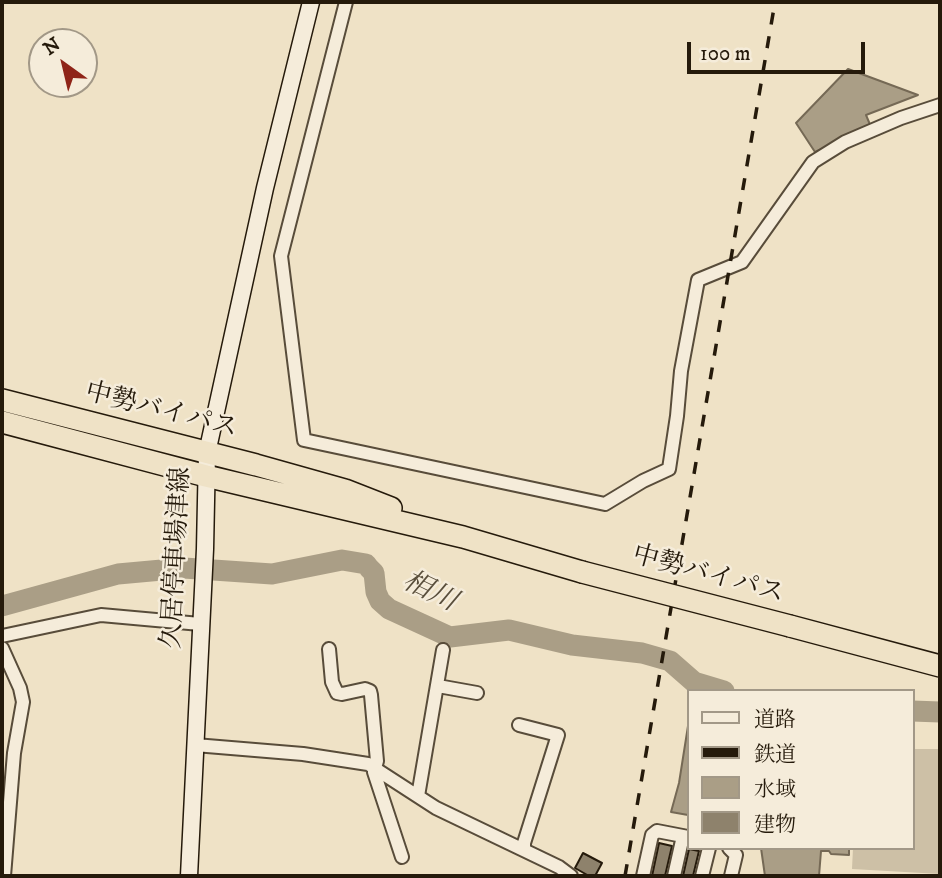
<!DOCTYPE html>
<html>
<head>
<meta charset="utf-8">
<style>
	body { margin:0 }
	#map { position:relative; width:942px; height:878px; overflow:hidden; background:#efe2c6; font-family:"IM FELL DW Pica","Noto Serif JP",serif }
	canvas { display:block }
	.frame { position:absolute; inset:0; border:4px solid #251a0b; pointer-events:none }
	.legend { position:absolute; left:687px; top:689px; width:228px; height:161px; box-sizing:border-box; background:#f5ecda; border:2px solid #a29887; margin:0; padding:9px 12px; list-style:none; font-size:21px; color:#251a0b }
	.legend li { display:flex; align-items:center; gap:14px; height:35px }
	.legend b { width:35px; border:2px solid #a29887 }
	.north { position:absolute; left:28px; top:28px; width:70px; height:70px; box-sizing:border-box; background:#f5ecda; border:2px solid #a29887; border-radius:50%; rotate:326deg; font-size:19px; font-weight:700; line-height:28px; text-align:center; color:#251a0b }
	.north::after { content:''; display:block; margin:auto; width:24px; height:32px; background:#8f2418; clip-path:polygon(50% 0,100% 100%,50% 72%,0 100%) }
	.scale { position:absolute; left:687px; top:42px; width:178px; height:32px; box-sizing:border-box; border:4px solid #251a0b; border-top:0; padding-left:9px; font-size:21px; line-height:24px; white-space:nowrap; color:#251a0b; -webkit-text-stroke:5px #f5ecda; paint-order:stroke }
</style>
</head>
<body>
<div id="map">
<canvas width="942" height="878"></canvas>
<div class="frame"></div>
<ul class="legend">
<li><b style="height:9px;background:#f5ecda"></b>道路</li>
<li><b style="height:9px;background:#251a0b"></b>鉄道</li>
<li><b style="height:19px;background:#aa9e86"></b>水域</li>
<li><b style="height:19px;background:#8e826c"></b>建物</li>
</ul>
<div class="north">N</div>
<div class="scale">100 m</div>
</div>
<script>
const ctx = document.querySelector('canvas').getContext('2d');
ctx.lineJoin = 'round';
function fillPath(path, color) {
  ctx.fillStyle = color;
  ctx.fill(path, 'evenodd');
}
function poly(rows) {
  const path = new Path2D();
  for (const r of rows) {
    path.moveTo(r[0], r[1]);
    for (let i = 2; i < r.length; i += 2) path.lineTo(r[i], r[i + 1]);
  }
  return path;
}
function stroke(path, color, width, dash) {
  ctx.strokeStyle = color;
  ctx.lineWidth = width;
  ctx.lineCap = dash ? 'butt' : 'round';
  ctx.setLineDash(dash || []);
  ctx.stroke(path);
}
function drawText(font, color, halo, rows, align = 'center') {
  ctx.font = font + ' "IM FELL DW Pica","Noto Serif JP",serif';
  ctx.lineWidth = 5;
  ctx.setLineDash([]);
  ctx.textBaseline = 'middle';
  ctx.strokeStyle = halo;
  ctx.fillStyle = color;
  for (const [text, x, y, turn = 0] of rows) {
    ctx.save();
    ctx.translate(x, y);
    ctx.rotate((+turn || 0) * Math.PI / 180);
    ctx.textAlign = isNaN(turn) ? turn : align;
    if (halo) ctx.strokeText(text, 0, 0);
    ctx.fillText(text, 0, 0);
    ctx.restore();
  }
}
fillPath(poly([
	[912,749,940,749,940,874,852,869,853,848,912,848]
]), '#cdc0a6');
const water = poly([
	[848,69,918,95,866,115,871,127,815,152,796,123,848,69],
	[688,726,688,815,671,812,679,783,688,726],
	[761,848,849,848,849,855,831,854,829,851,821,851,819,876,765,876,761,848]
]);
fillPath(water, '#aa9e86');
stroke(water, '#756955', 2);
stroke(poly([
	[2,606,118,574,184,568,272,574,342,560,366,564,369,568,374,573,376,592,380,601,389,609,450,637,509,630,572,645,642,653,670,661,694,682,724,691],
	[912,711,940,712]
]), '#aa9e86', 21);
const building = poly([
	[659,843,672,846,665,876,652,876,659,843],
	[689,849,699,851,693,876,683,876,689,849],
	[583,853,602,863,595,876,589,876,575,868,583,853]
]);
fillPath(building, '#8e826c');
stroke(building, '#251a0b', 2);
const street = poly([
	[346,2,281,256,304,440,605,504,643,481,669,469,677,416,681,371,698,280,742,262,813,162,845,142,901,118,940,105],
	[2,636,101,615,200,624],
	[2,648,20,688,23,702,14,753,4,876],
	[329,649,332,682,337,693,342,694,365,689,370,691,371,695,377,761,374,772,402,857],
	[438,686,477,693],
	[519,725,558,735,524,843,524,850],
	[195,745,303,754,368,764,436,808,559,867,571,876],
	[418,796,443,650],
	[729,848,736,855,731,876],
	[643,876,652,835,657,831,688,837],
	[674,876,683,836],
	[702,876,709,848]
]);
const secondary = poly([
	[189,876,205,549,207,453,265,188,311,2]
]);
const highway = poly([
	[2,400,256,465,345,490,391,508],
	[2,422,206,476,463,537,582,572],
	[790,626,940,666]
]);
stroke(street, '#584c3a', 16);
stroke(secondary, '#251a0b', 19);
stroke(highway, '#251a0b', 24);
stroke(street, '#f5ecda', 12);
stroke(secondary, '#f5ecda', 16);
stroke(highway, '#efe2c6', 21);
stroke(poly([
	[625,876,775,2]
]), '#251a0b', 3.5, [12, 12]);
const highwayBridge = poly([
	[582,572,790,626]
]);
stroke(highwayBridge, '#251a0b', 24, []);
stroke(highwayBridge, '#efe2c6', 21);
drawText('26px', '#251a0b', '#f5ecda', [
	["中勢バイパス",161,412,14],
	["久居停車場津線",178,558,-87],
	["中勢バイパス",708,576,15]
]);
drawText('italic 28px', '#5a4f3c', '#f5ecda', [
	["相川",429,593,26]
]);
</script>
</body>
</html>
